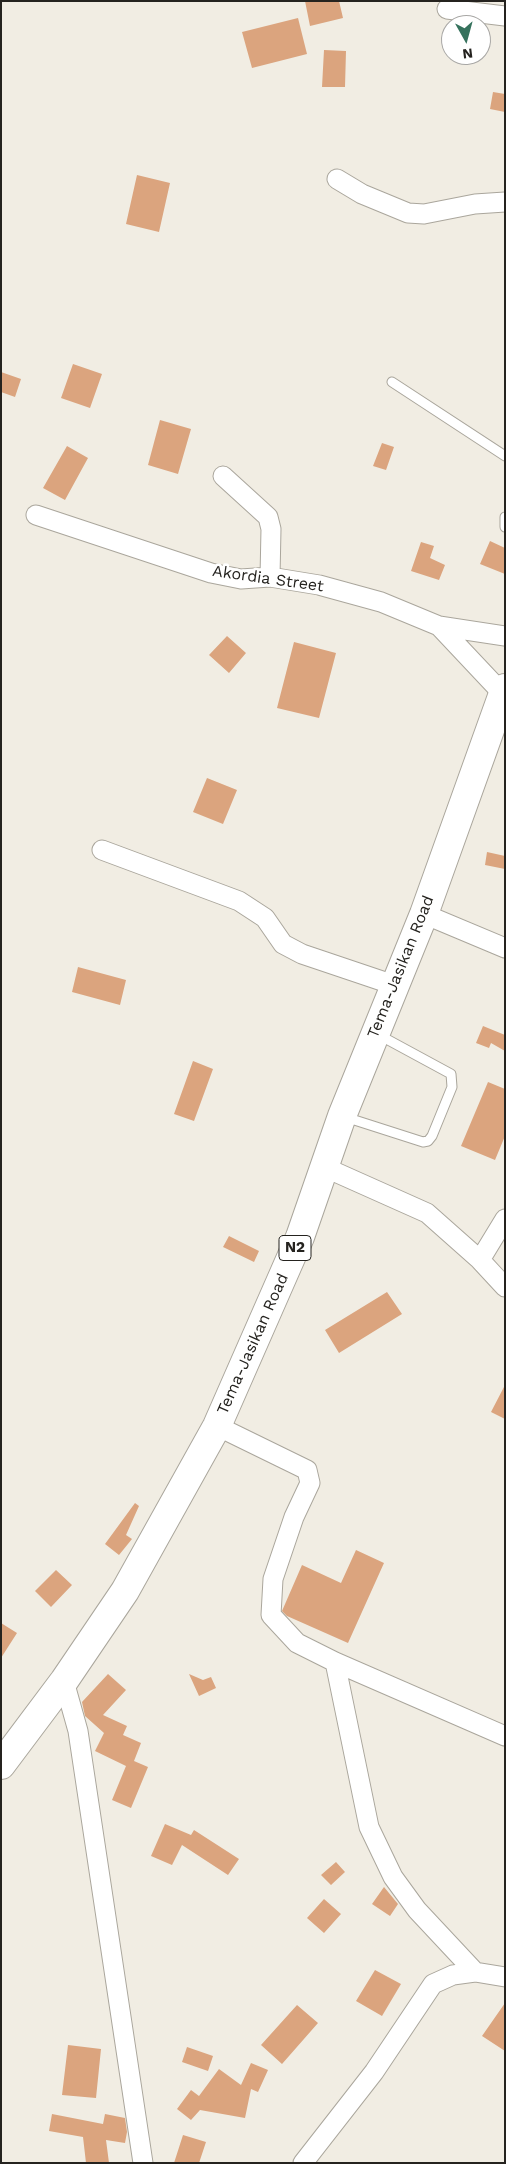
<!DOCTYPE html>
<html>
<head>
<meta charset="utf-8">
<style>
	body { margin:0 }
	#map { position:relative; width:506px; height:2164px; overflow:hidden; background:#f1ede3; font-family:"Work Sans",sans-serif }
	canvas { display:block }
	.frame { position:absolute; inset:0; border:2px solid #25231f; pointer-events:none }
	.north { position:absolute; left:441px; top:15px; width:50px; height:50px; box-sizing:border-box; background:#fff; border:1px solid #a8a7a5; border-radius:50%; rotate:173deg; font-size:14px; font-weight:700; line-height:20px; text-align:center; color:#25231f }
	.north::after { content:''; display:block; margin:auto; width:18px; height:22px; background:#36725d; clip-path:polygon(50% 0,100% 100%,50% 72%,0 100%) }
</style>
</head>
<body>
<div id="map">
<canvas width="506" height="2164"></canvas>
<div class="frame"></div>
<div class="north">N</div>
</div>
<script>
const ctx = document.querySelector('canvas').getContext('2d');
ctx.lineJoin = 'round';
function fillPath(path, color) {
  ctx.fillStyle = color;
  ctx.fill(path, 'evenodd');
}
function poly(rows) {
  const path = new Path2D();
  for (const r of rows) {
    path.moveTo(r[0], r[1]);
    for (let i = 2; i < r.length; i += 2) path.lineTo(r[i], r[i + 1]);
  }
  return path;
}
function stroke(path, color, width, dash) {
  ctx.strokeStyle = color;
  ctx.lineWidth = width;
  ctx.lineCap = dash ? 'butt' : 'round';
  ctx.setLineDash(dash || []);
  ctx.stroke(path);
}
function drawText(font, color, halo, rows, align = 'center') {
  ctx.font = font + ' "Work Sans",sans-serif';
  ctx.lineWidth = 5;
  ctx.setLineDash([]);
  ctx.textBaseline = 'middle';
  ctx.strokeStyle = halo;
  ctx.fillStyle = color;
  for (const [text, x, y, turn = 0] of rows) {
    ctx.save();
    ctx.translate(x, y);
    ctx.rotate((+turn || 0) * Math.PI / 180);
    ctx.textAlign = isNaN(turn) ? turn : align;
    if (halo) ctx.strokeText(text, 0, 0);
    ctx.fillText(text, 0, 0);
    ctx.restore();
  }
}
fillPath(poly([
	[305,1,339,1,343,18,310,26],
	[298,18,307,54,252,68,242,32],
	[324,50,346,51,345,87,322,87],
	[493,92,505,94,505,112,490,109],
	[137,175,170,183,159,232,126,224],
	[73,364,102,374,90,408,61,398],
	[1,372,21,379,15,397,1,392],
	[160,420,191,429,178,474,148,465],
	[382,443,394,447,386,470,373,466],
	[67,446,88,458,65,500,43,488],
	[490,541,505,548,505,574,480,564],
	[421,542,434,546,430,558,445,565,439,580,411,571],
	[227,636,246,653,229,673,209,655],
	[294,642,336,653,319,718,277,708],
	[207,778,237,790,223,824,193,812],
	[487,852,505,856,505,869,485,865],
	[78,967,126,980,120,1005,72,992],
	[483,1026,505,1035,505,1051,491,1043,489,1048,476,1043],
	[193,1061,213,1069,194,1121,174,1114],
	[488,1082,505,1089,505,1136,495,1160,461,1146],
	[229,1236,259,1251,254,1262,223,1247],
	[387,1292,402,1314,339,1353,325,1330],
	[505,1385,505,1419,491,1412],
	[135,1503,139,1506,126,1535,132,1539,119,1555,105,1544],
	[356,1550,384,1563,348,1643,287,1616,282,1611,302,1565,341,1583],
	[56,1570,72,1585,51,1607,35,1591],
	[1,1623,17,1633,1,1658],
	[108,1674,126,1690,103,1715,127,1726,123,1735,141,1743,134,1761,148,1767,131,1808,112,1800,126,1766,95,1751,104,1733,85,1716,82,1702],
	[189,1674,203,1680,211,1677,216,1688,199,1696],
	[165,1824,191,1835,194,1830,239,1859,228,1875,182,1845,172,1865,151,1856],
	[336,1862,345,1872,331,1885,321,1875],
	[384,1887,398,1904,390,1916,372,1904],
	[324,1899,341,1914,324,1933,307,1918],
	[375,1970,401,1984,382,2016,356,2001],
	[505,2003,505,2051,482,2036],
	[297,2005,318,2023,282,2064,261,2045],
	[68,2045,101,2049,96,2098,62,2095],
	[187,2047,213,2056,208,2071,182,2062],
	[251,2063,268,2070,258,2092,251,2089,245,2118,200,2110,191,2120,177,2109,191,2090,199,2096,219,2069,241,2085],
	[52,2114,103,2124,105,2114,125,2118,127,2132,125,2143,106,2140,109,2163,86,2163,83,2137,49,2131],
	[183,2135,206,2142,199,2163,174,2163]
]), '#dba47e');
const service = poly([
	[392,382,505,456],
	[505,517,505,527],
	[345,1117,423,1142,428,1141,432,1136,452,1087,451,1074,379,1035]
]);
const minor = poly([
	[447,9,505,16],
	[337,179,362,194,408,213,424,214,475,204,505,202],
	[223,476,268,517,271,529,270,577],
	[36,515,211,573,241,579,270,577,319,585,381,602,439,626,503,694],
	[439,626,505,636],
	[102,850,239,901,265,918,283,944,302,954,394,985],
	[424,914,505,948],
	[324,1167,427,1213,480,1260,505,1287],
	[480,1260,505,1219],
	[217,1426,307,1470,310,1483,294,1517,273,1579,271,1615,297,1643,335,1662,505,1736],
	[335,1662,369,1827,393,1877,417,1910,475,1972],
	[64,1681,78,1731,143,2163],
	[303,2163,374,2072,433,1984,453,1975,475,1972,505,1977]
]);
const trunk = poly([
	[1,1765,64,1681,125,1591,217,1426,300,1237,342,1116,424,914,505,688]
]);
stroke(service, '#aaa69c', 11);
stroke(minor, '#aaa69c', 21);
stroke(trunk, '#aaa69c', 30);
stroke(service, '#fff', 9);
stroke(minor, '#fff', 19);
stroke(trunk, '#fff', 28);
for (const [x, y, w] of [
	[295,1248,32]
]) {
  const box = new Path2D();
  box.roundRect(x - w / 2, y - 12.5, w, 25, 4);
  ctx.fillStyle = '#fff';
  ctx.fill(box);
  stroke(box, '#25231f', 1);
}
drawText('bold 15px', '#25231f', null, [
	["N2",295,1248]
]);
drawText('16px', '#25231f', '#fff', [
	["Akordia Street",268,579,8],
	["Tema-Jasikan Road",401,967,-68],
	["Tema-Jasikan Road",253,1344,-66]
]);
</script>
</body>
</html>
